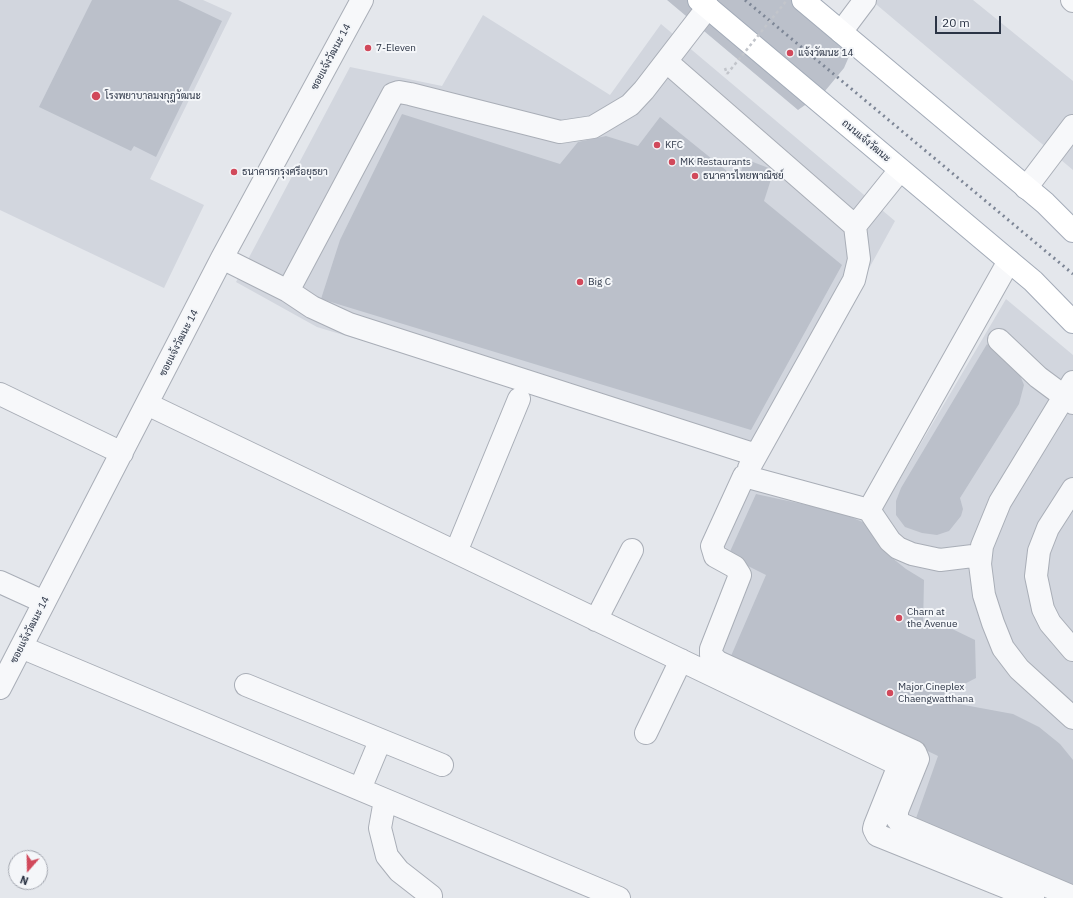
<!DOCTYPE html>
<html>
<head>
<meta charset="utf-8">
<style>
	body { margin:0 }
	#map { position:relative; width:1073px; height:898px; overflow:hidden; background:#e4e7ec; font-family:"IBM Plex Sans",sans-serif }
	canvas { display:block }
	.north { position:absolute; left:8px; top:850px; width:40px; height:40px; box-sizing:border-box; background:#f4f6f9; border:1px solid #a4a8b1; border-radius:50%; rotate:200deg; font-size:11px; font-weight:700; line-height:16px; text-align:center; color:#2b3445 }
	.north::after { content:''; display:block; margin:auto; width:14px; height:18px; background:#d1495b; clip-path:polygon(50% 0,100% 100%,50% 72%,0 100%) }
	.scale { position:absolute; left:935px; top:16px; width:66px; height:18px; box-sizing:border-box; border:2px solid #2b3445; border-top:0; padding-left:5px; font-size:12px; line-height:14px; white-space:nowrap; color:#2b3445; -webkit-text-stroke:3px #f4f6f9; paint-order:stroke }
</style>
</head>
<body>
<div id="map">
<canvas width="1073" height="898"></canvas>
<div class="north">N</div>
<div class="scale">20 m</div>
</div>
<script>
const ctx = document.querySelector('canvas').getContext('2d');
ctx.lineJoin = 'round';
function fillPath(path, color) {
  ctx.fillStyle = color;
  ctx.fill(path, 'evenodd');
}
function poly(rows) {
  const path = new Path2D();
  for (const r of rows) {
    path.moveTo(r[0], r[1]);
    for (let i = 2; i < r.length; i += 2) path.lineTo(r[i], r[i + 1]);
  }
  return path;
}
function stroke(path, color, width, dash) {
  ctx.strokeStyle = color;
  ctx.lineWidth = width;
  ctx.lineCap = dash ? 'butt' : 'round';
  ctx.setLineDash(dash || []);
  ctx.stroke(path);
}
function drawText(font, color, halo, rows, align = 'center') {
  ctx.font = font + ' "IBM Plex Sans",Sarabun,sans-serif';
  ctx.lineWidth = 4;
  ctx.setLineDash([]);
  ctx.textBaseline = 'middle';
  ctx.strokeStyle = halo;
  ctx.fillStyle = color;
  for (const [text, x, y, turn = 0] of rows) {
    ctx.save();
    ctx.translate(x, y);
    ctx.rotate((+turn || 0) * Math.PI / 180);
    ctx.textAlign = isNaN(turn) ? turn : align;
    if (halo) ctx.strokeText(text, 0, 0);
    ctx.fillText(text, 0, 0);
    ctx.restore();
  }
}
fillPath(poly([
	[0,0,203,0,232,13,150,179,204,205,164,288,0,210],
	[871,0,973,0,1073,81,1073,170],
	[483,15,610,95,661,24,895,221,763,462,317,327,236,282,350,67,442,86],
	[1006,299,1073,355,1073,898,1041,898,890,835,916,765,711,659,741,577,711,560,747,476,884,506]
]), '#d2d6de');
fillPath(poly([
	[92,0,178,0,222,21,156,157,134,146,131,151,39,107],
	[667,0,813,0,857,38,844,68,825,91,798,110],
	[402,114,560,164,578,142,606,136,638,146,660,117,738,180,745,159,774,170,764,201,842,265,751,430,321,299,340,240],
	[987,344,1017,368,1024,385,1019,404,960,498,963,509,961,516,949,531,937,535,922,533,905,527,896,515,896,501,901,488],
	[756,494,839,512,872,526,879,540,891,557,906,569,924,580,923,627,942,624,975,640,976,678,947,693,948,702,1013,714,1039,727,1060,744,1073,760,1073,890,914,824,938,756,731,656,766,575,728,556]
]), '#bbc0ca');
const minor = poly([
	[1072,0,1073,1],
	[708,7,644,90,630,105,593,127,560,132,410,94,399,92,393,94,288,291,312,307,349,324,756,455],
	[841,32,865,0],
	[667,62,855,226],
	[1026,188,1073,126],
	[222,258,288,291],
	[999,340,1038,377,1073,403],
	[1073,382,1000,502,982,546,980,564,984,595,993,623,1003,648,1019,669,1073,718],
	[0,394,122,453],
	[147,404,893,762,897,765,897,770,875,825,874,829,877,835,1033,898],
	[749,468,854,280,859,259,855,226,900,170],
	[1073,489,1048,528,1039,551,1036,576,1043,609,1050,623,1073,650],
	[869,510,1009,261],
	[456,552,519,399],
	[981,555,940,560,912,554,898,548,890,541,869,510,744,476,712,546,715,556,735,567,740,575,711,649,711,655,718,662,915,752,918,759,897,811,897,819,901,824,1073,897],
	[0,582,44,602],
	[596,620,632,550],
	[21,647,619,898],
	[246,685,442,765],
	[0,688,222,258,362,0],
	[646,733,681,660],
	[360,789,380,741],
	[385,800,380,828,387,856,399,871,431,896]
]);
const major = poly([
	[699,0,1009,261,1033,281,1073,322],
	[803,0,1045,203,1073,231]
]);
stroke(minor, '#a9aeb7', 24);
stroke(major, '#a3abb8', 24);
stroke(poly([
	[725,68,727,74]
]), '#c2c5cb', 2.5, [3, 3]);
stroke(minor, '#f7f8fa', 22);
stroke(major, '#fff', 22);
stroke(poly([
	[745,0,1073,274]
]), '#7d8696', 3, [2, 4]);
stroke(poly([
	[727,74,787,0]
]), '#c2c5cb', 2.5, [3, 3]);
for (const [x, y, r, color] of [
	[368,48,4,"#d1495b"],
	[790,53,4,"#d1495b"],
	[96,96,5,"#d1495b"],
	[657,145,4,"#d1495b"],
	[672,162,4,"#d1495b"],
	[234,172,4,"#d1495b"],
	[695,176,4,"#d1495b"],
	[580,282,4,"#d1495b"],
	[899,618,4,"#d1495b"],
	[890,693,4,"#d1495b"]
]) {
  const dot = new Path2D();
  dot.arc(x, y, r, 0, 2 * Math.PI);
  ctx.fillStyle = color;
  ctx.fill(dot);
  stroke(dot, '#f4f6f9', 1.5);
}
drawText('10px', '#2b3445', '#f4f6f9', [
	["7-Eleven",376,48],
	["แจ้งวัฒนะ 14",798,53],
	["โรงพยาบาลมงกุฎวัฒนะ",105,96],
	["KFC",665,145],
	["MK Restaurants",680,162],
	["ธนาคารกรุงศรีอยุธยา",242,172],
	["ธนาคารไทยพาณิชย์",703,176],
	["Big C",588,282],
	["Charn at",907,612],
	["the Avenue",907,624],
	["Major Cineplex",898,687],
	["Chaengwatthana",898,699]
], 'left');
drawText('10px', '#2b3445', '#f4f6f9', [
	["ซอยแจ้งวัฒนะ 14",331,57,-62],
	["ถนนแจ้งวัฒนะ",866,141,40],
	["ซอยแจ้งวัฒนะ 14",179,343,-63],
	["ซอยแจ้งวัฒนะ 14",30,630,-63]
]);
</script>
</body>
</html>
